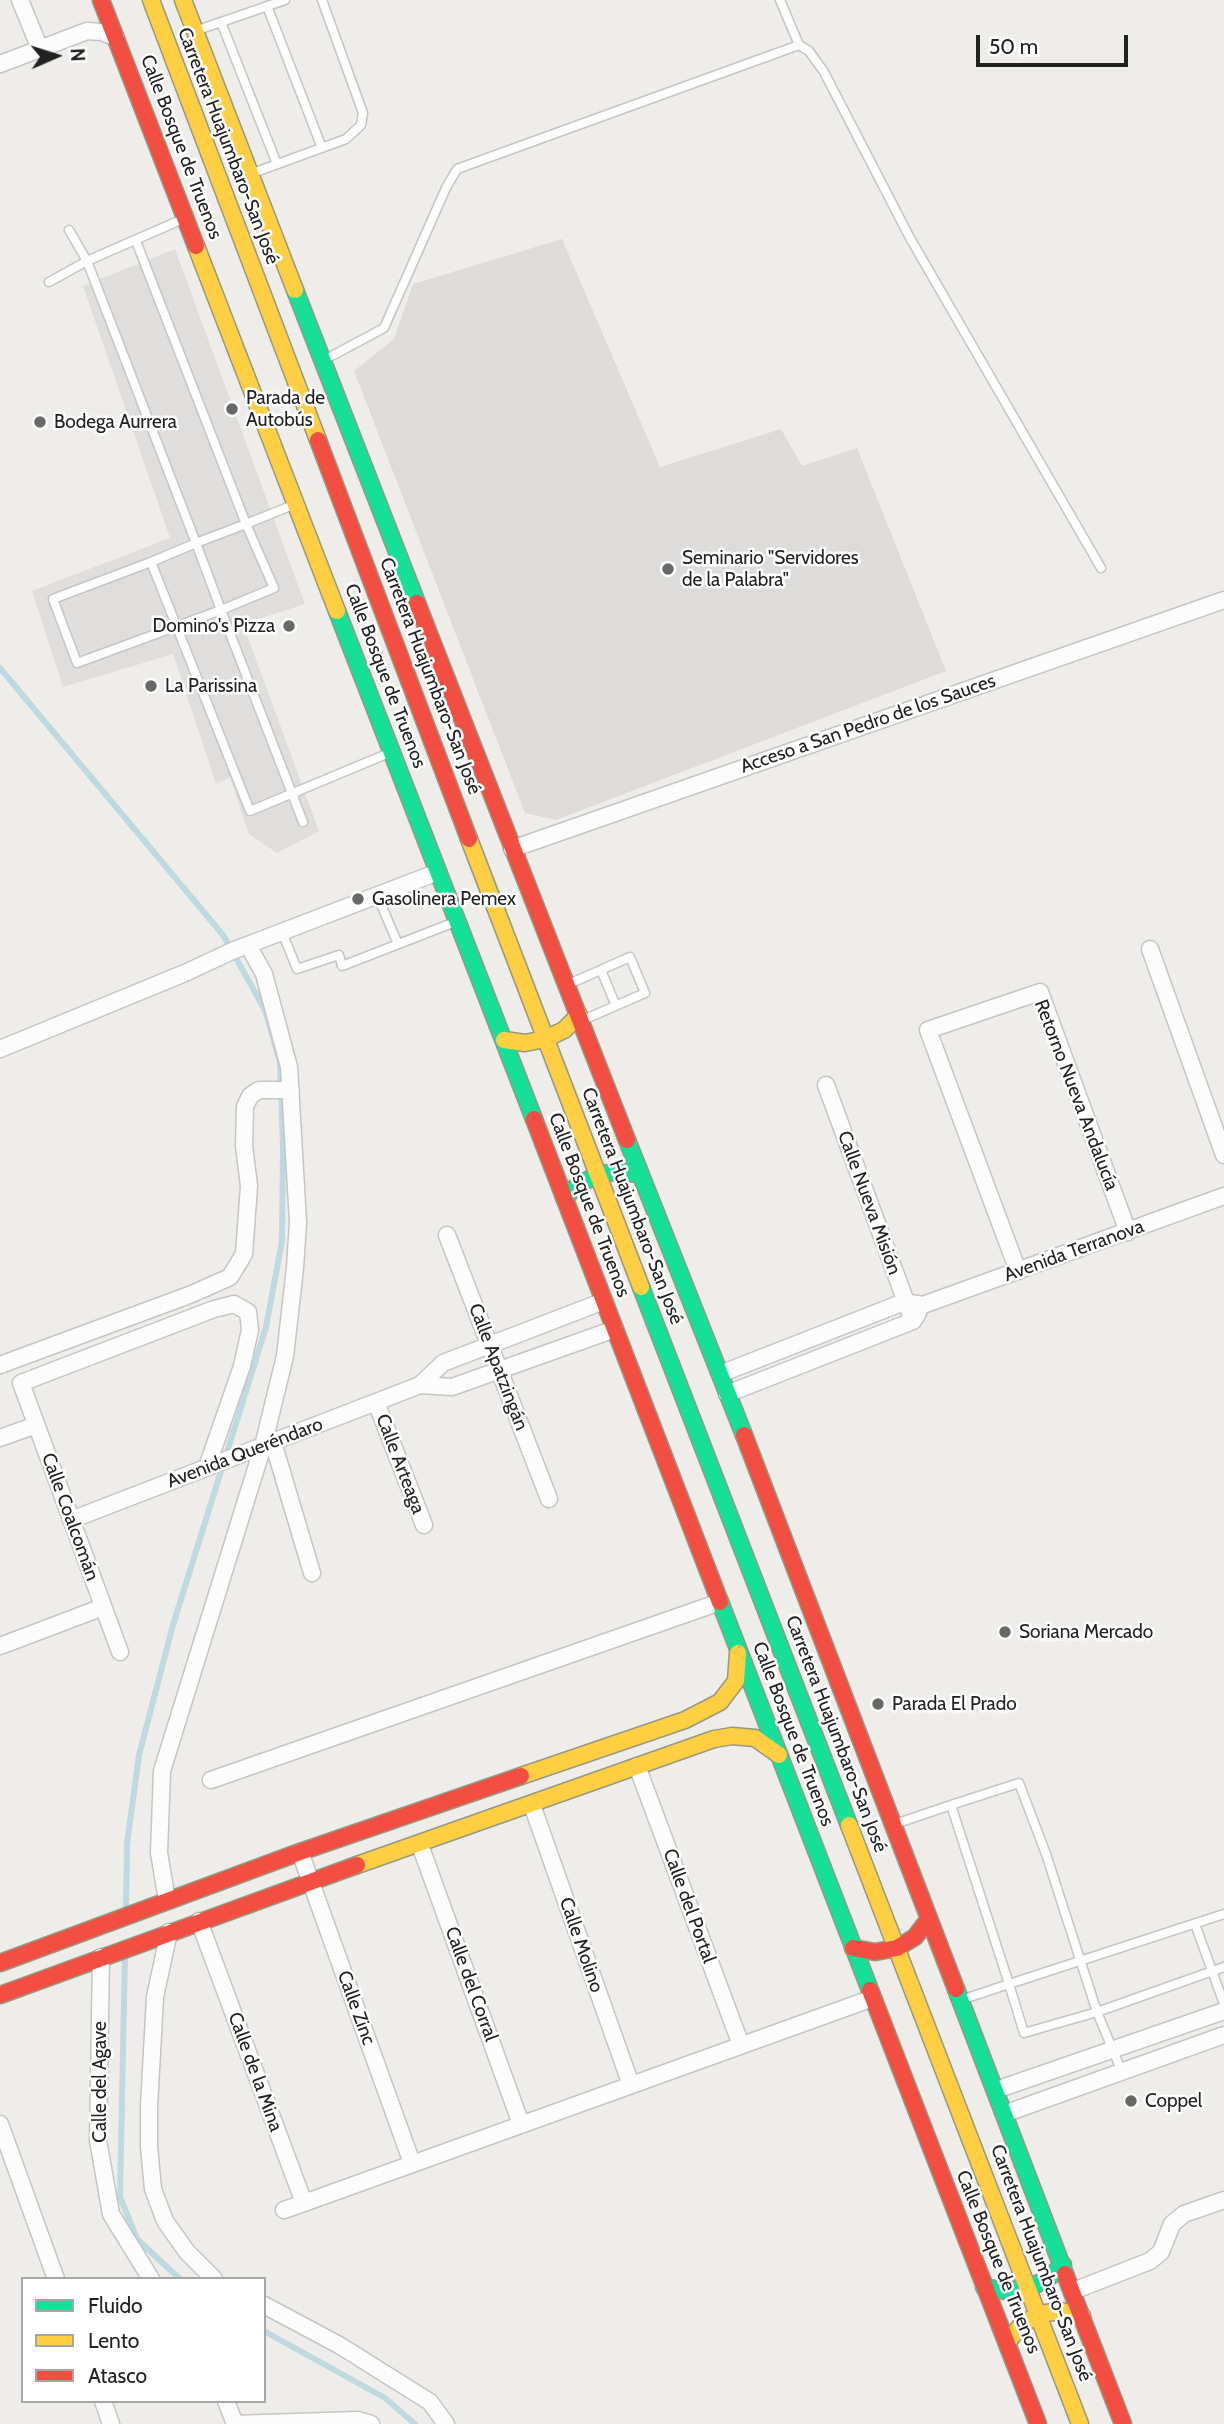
<!DOCTYPE html>
<html>
<head>
<meta charset="utf-8">
<style>
	body { margin:0 }
	#map { position:relative; width:1224px; height:2424px; overflow:hidden; background:#efedea; font-family:Cabin,sans-serif }
	canvas { display:block }
	.legend { position:absolute; left:21px; top:2277px; width:245px; height:126px; box-sizing:border-box; background:#fff; border:2px solid #a6a6a6; margin:0; padding:9px 12px; list-style:none; font-size:21px; color:#212121 }
	.legend li { display:flex; align-items:center; gap:14px; height:35px }
	.legend b { width:35px; border:2px solid #a6a6a6 }
	.north { position:absolute; left:21px; top:21px; width:70px; height:70px; -webkit-text-stroke:5px #fff; paint-order:stroke; rotate:87deg; font-size:19px; font-weight:700; line-height:28px; text-align:center; color:#212121 }
	.north::after { content:''; display:block; margin:auto; width:24px; height:32px; background:#212121; clip-path:polygon(50% 0,100% 100%,50% 72%,0 100%) }
	.scale { position:absolute; left:976px; top:35px; width:152px; height:32px; box-sizing:border-box; border:4px solid #212121; border-top:0; padding-left:9px; font-size:21px; line-height:24px; white-space:nowrap; color:#212121; -webkit-text-stroke:5px #fff; paint-order:stroke }
</style>
</head>
<body>
<div id="map">
<canvas width="1224" height="2424"></canvas>
<ul class="legend">
<li><b style="height:9px;background:#16e098"></b>Fluido</li>
<li><b style="height:9px;background:#ffcf43"></b>Lento</li>
<li><b style="height:9px;background:#f24e42"></b>Atasco</li>
</ul>
<div class="north">N</div>
<div class="scale">50 m</div>
</div>
<script>
const ctx = document.querySelector('canvas').getContext('2d');
ctx.lineJoin = 'round';
function fillPath(path, color) {
  ctx.fillStyle = color;
  ctx.fill(path, 'evenodd');
}
function poly(rows) {
  const path = new Path2D();
  for (const r of rows) {
    path.moveTo(r[0], r[1]);
    for (let i = 2; i < r.length; i += 2) path.lineTo(r[i], r[i + 1]);
  }
  return path;
}
function stroke(path, color, width, dash) {
  ctx.strokeStyle = color;
  ctx.lineWidth = width;
  ctx.lineCap = dash ? 'butt' : 'round';
  ctx.setLineDash(dash || []);
  ctx.stroke(path);
}
function drawText(font, color, halo, rows, align = 'center') {
  ctx.font = font + ' Cabin,sans-serif';
  ctx.lineWidth = 5;
  ctx.setLineDash([]);
  ctx.textBaseline = 'middle';
  ctx.strokeStyle = halo;
  ctx.fillStyle = color;
  for (const [text, x, y, turn = 0] of rows) {
    ctx.save();
    ctx.translate(x, y);
    ctx.rotate((+turn || 0) * Math.PI / 180);
    ctx.textAlign = isNaN(turn) ? turn : align;
    if (halo) ctx.strokeText(text, 0, 0);
    ctx.fillText(text, 0, 0);
    ctx.restore();
  }
}
fillPath(poly([
	[562,239,660,467,781,429,802,466,857,448,946,671,556,820,525,813,354,371,394,339,413,284]
]), '#dddcdb');
fillPath(poly([
	[175,249,305,604,243,624,319,831,277,853,249,834,230,778,216,784,173,654,63,687,32,591,170,538,83,286]
]), '#dfdedd');
stroke(poly([
	[0,668,223,935,265,1010,280,1062,283,1146,282,1241,266,1327,173,1625,139,1755,127,1844,126,1910],
	[125,1953,120,2197,137,2239,180,2279],
	[264,2331,385,2398,415,2424]
]), '#bfd9e0', 6);
const lane = poly([
	[780,0,799,45],
	[267,6,322,148],
	[221,22,277,164],
	[198,30,285,0],
	[253,173,346,139,361,125,363,113,322,0],
	[69,230,87,261,196,543,221,610,77,663,53,599,151,562,196,543,246,524,274,588,221,610,303,822],
	[136,241,246,524,293,505],
	[49,282,87,261,183,219],
	[324,360,384,328,446,188,457,169,799,45,809,51,824,72,910,238,1101,568],
	[151,562,250,811,389,753],
	[377,895,398,944],
	[282,932,297,969,339,955,342,966,455,922],
	[601,970,616,1006],
	[569,984,630,957,645,993,583,1020],
	[951,1805,1019,1783,1046,1854,1097,2012,1122,2072],
	[895,1824,951,1805,1009,1984,964,1999],
	[1224,1914,1009,1984,1024,2033,1097,2012,1224,1967],
	[1195,1924,1224,2004]
]);
const street = poly([
	[20,0,40,49],
	[0,64,87,31,102,32,116,38],
	[512,849,1224,600],
	[1150,949,1224,1155],
	[0,1049,185,973,232,951,438,872],
	[826,1085,913,1321],
	[447,1235,549,1499],
	[1018,1271,928,1030,1040,992,1128,1232],
	[0,1365,192,1294,230,1277,244,1254,249,1186,244,1146,245,1107,250,1096,259,1090,291,1090],
	[720,1374,904,1302,923,1305,1224,1196],
	[420,1385,452,1387,615,1329],
	[727,1394,913,1321,918,1313],
	[376,1402,424,1525],
	[0,1438,36,1425],
	[273,1442,312,1573],
	[71,1520,420,1385,443,1363,604,1301],
	[0,1646,103,1607],
	[120,1652,21,1383,214,1309,234,1304,248,1312,250,1330,242,1366,207,1467],
	[637,1766,741,2045],
	[211,1780,720,1602],
	[532,1805,631,2085],
	[420,1845,521,2124],
	[300,1852,412,2163],
	[167,1900,159,1853,162,1771,263,1446,285,1356,295,1268,298,1222,289,1067,264,974,248,945],
	[199,1921,304,2203,284,2210],
	[169,1932,155,1997,149,2107,149,2147,153,2189,165,2221,187,2252,214,2279],
	[101,1957,98,2140,111,2214,151,2279],
	[996,2090,1224,2011],
	[1004,2114,1224,2035],
	[0,2124,56,2279],
	[304,2203,873,1998],
	[1073,2291,1150,2261,1161,2252,1172,2224,1184,2214,1224,2200],
	[264,2305,339,2345,430,2402,446,2424],
	[103,2401,111,2424],
	[226,2401,235,2424],
	[234,2424,358,2420,371,2424]
]);
const fast = poly([
	[295,290,417,603],
	[337,611,534,1119],
	[627,1140,744,1435],
	[564,1198,579,1184,598,1175,619,1171,641,1175],
	[641,1287,849,1825],
	[720,1602,870,1990],
	[956,1989,1065,2274],
	[984,2287,1006,2291,1029,2288,1047,2279,1063,2265]
]);
const slow = poly([
	[151,0,318,440],
	[183,0,295,290],
	[196,246,337,611],
	[469,839,641,1287],
	[504,1040,525,1043,545,1039,564,1030,579,1015],
	[521,1776,685,1720,720,1702,736,1681,738,1653],
	[849,1825,1080,2424],
	[357,1865,714,1739,732,1736,755,1738,779,1755],
	[1008,2342,1021,2325,1039,2314,1061,2311,1082,2316]
]);
const jam = poly([
	[101,0,196,246],
	[318,440,469,839],
	[417,603,627,1140],
	[534,1119,720,1602],
	[744,1435,956,1989],
	[853,1948,875,1952,897,1948,915,1937,928,1920],
	[0,1963,300,1852,521,1776],
	[870,1990,1038,2424],
	[0,1995,357,1865],
	[1065,2274,1123,2424]
]);
stroke(lane, '#c6c5c4', 11);
stroke(street, '#c6c5c4', 19);
stroke(fast, '#979882', 19);
stroke(slow, '#979882', 19);
stroke(jam, '#979882', 19);
stroke(lane, '#fdfcfc', 8);
stroke(street, '#fdfcfc', 16);
stroke(fast, '#16e098', 16);
stroke(slow, '#ffcf43', 16);
stroke(jam, '#f24e42', 16);
for (const [x, y, r, color] of [
	[232,409,7,"#696867"],
	[40,422,7,"#696867"],
	[668,569,7,"#696867"],
	[289,626,7,"#696867"],
	[151,686,7,"#696867"],
	[358,899,7,"#696867"],
	[1005,1632,7,"#696867"],
	[878,1704,7,"#696867"],
	[1131,2101,7,"#696867"]
]) {
  const dot = new Path2D();
  dot.arc(x, y, r, 0, 2 * Math.PI);
  ctx.fillStyle = color;
  ctx.fill(dot);
  stroke(dot, '#fff', 2.5);
}
drawText('19px', '#212121', '#fff', [
	["Carretera Huajumbaro-San José",228,146,69],
	["Calle Bosque de Truenos",181,147,69],
	["Calle Bosque de Truenos",385,676,69],
	["Carretera Huajumbaro-San José",430,676,69],
	["Acceso a San Pedro de los Sauces",868,724,-19],
	["Retorno Nueva Andalucía",1076,1095,69],
	["Calle Nueva Misión",869,1203,70],
	["Calle Bosque de Truenos",589,1205,69],
	["Carretera Huajumbaro-San José",632,1206,69],
	["Avenida Terranova",1074,1251,-20],
	["Calle Apatzingán",498,1367,69],
	["Avenida Queréndaro",245,1453,-21],
	["Calle Arteaga",400,1464,69],
	["Calle Coalcomán",70,1517,70],
	["Calle Bosque de Truenos",793,1734,69],
	["Carretera Huajumbaro-San José",836,1734,69],
	["Calle del Portal",689,1906,70],
	["Calle Molino",581,1945,71],
	["Calle del Corral",471,1984,70],
	["Calle Zinc",356,2008,70],
	["Calle de la Mina",255,2072,70],
	["Calle del Agave",100,2082,-90],
	["Calle Bosque de Truenos",998,2262,68],
	["Carretera Huajumbaro-San José",1041,2263,69]
]);
drawText('19px', '#212121', '#fff', [
	["Parada de",246,398],
	["Autobús",246,420],
	["Bodega Aurrera",54,422],
	["Seminario \"Servidores",682,558],
	["de la Palabra\"",682,580],
	["Domino's Pizza",275,626,"right"],
	["La Parissina",165,686],
	["Gasolinera Pemex",372,899],
	["Soriana Mercado",1019,1632],
	["Parada El Prado",892,1704],
	["Coppel",1145,2101]
], 'left');
</script>
</body>
</html>
